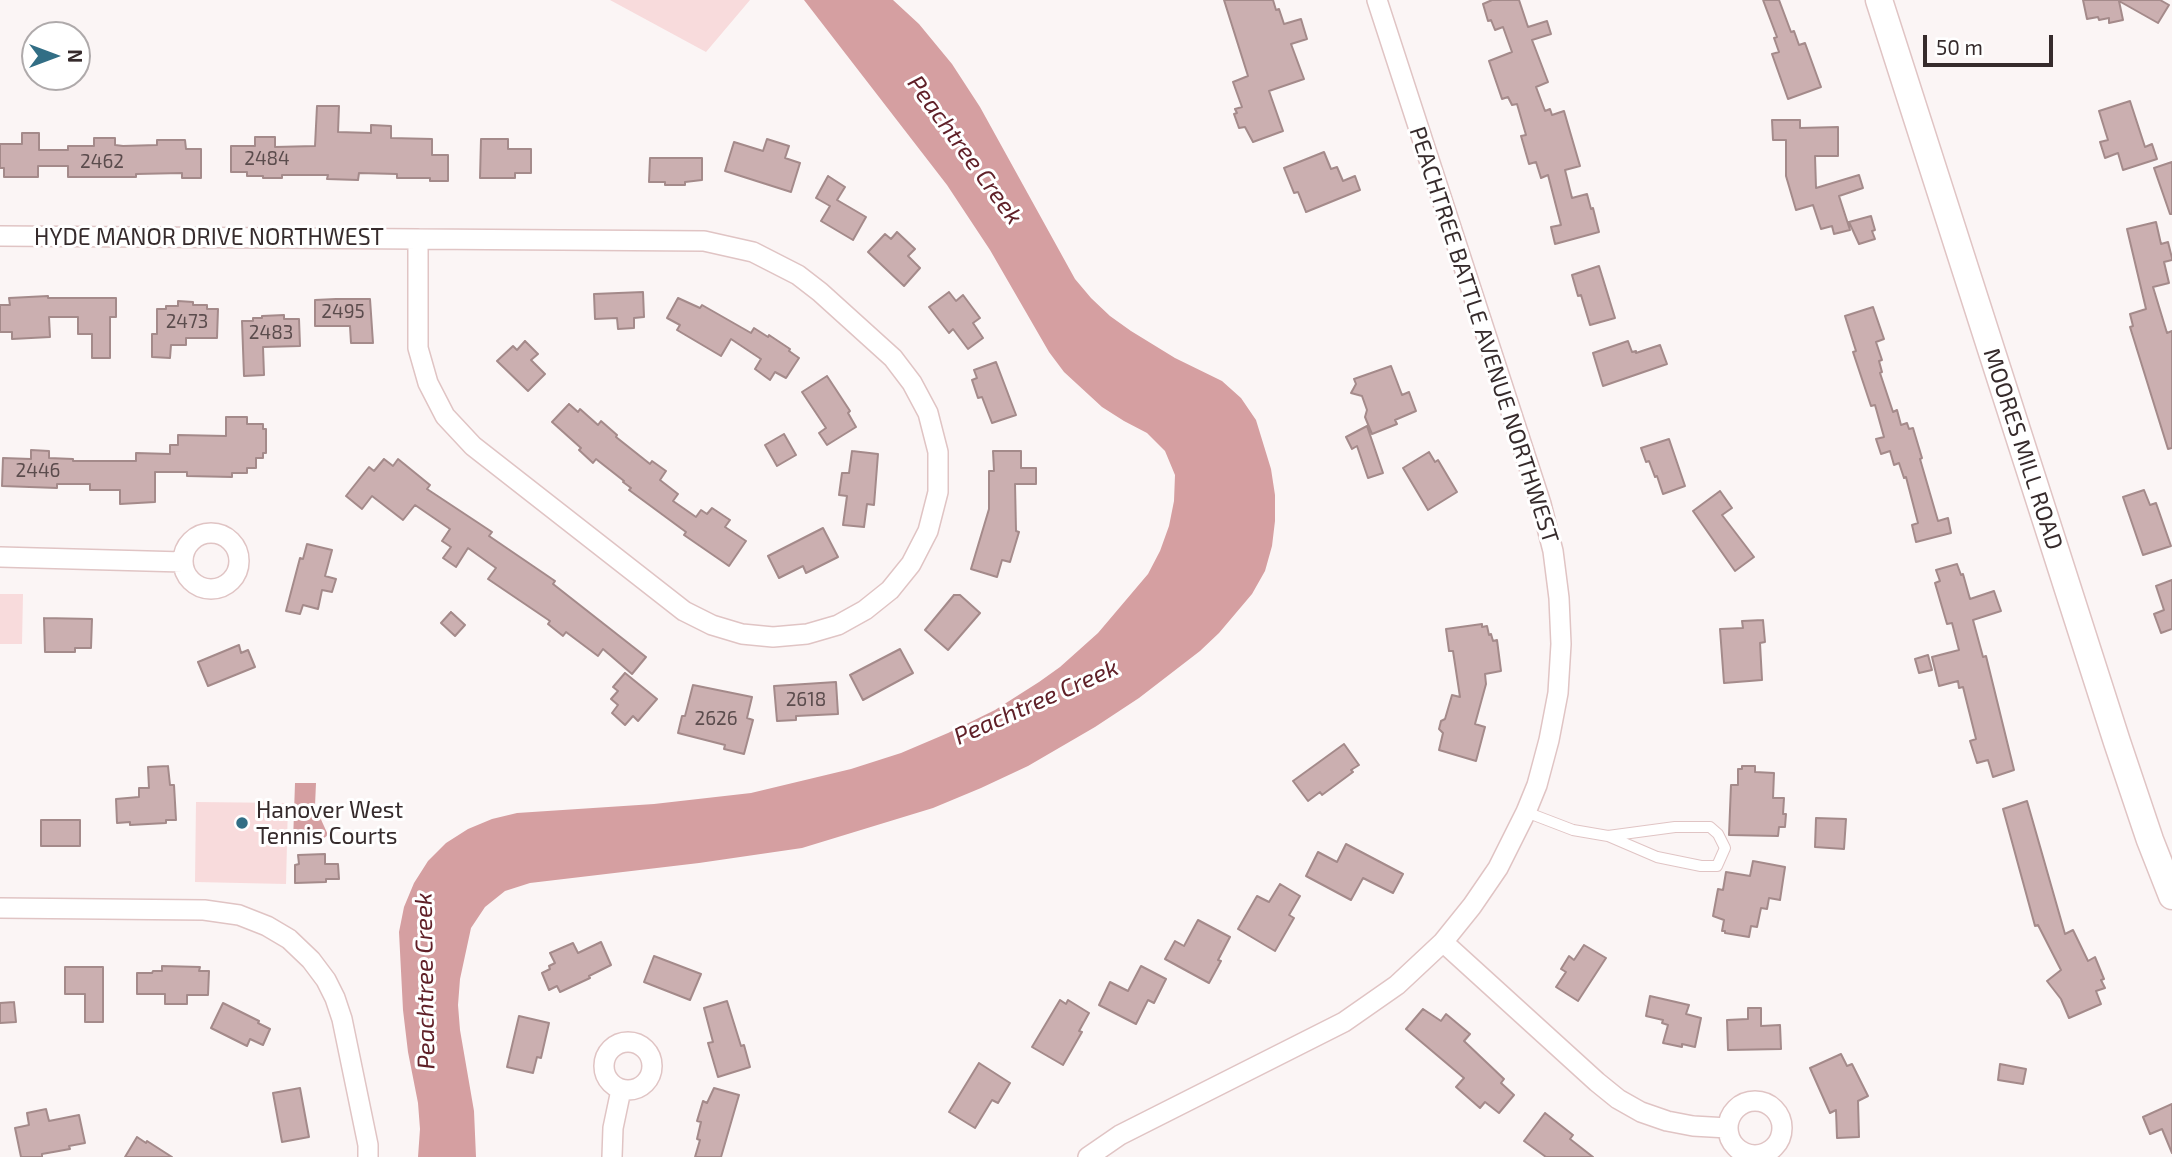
<!DOCTYPE html>
<html>
<head>
<meta charset="utf-8">
<style>
	body { margin:0 }
	#map { position:relative; width:2172px; height:1157px; overflow:hidden; background:#fbf5f5; font-family:"Exo 2",sans-serif }
	canvas { display:block }
	.north { position:absolute; left:21px; top:21px; width:70px; height:70px; box-sizing:border-box; background:#fff; border:2px solid #afaaab; border-radius:50%; rotate:90deg; font-size:19px; font-weight:700; line-height:28px; text-align:center; color:#362b2c }
	.north::after { content:''; display:block; margin:auto; width:24px; height:32px; background:#326e85; clip-path:polygon(50% 0,100% 100%,50% 72%,0 100%) }
	.scale { position:absolute; left:1923px; top:35px; width:130px; height:32px; box-sizing:border-box; border:4px solid #362b2c; border-top:0; padding-left:9px; font-size:21px; line-height:24px; white-space:nowrap; color:#362b2c; -webkit-text-stroke:5px #fff; paint-order:stroke }
</style>
</head>
<body>
<div id="map">
<canvas width="2172" height="1157"></canvas>
<div class="north">N</div>
<div class="scale">50 m</div>
</div>
<script>
const ctx = document.querySelector('canvas').getContext('2d');
ctx.lineJoin = 'round';
function fillPath(path, color) {
  ctx.fillStyle = color;
  ctx.fill(path, 'evenodd');
}
function poly(rows) {
  const path = new Path2D();
  for (const r of rows) {
    if (r.length === 3) {
      path.moveTo(r[0] + r[2], r[1]);
      path.arc(r[0], r[1], r[2], 0, 2 * Math.PI);
      continue;
    }
    path.moveTo(r[0], r[1]);
    for (let i = 2; i < r.length; i += 2) path.lineTo(r[i], r[i + 1]);
  }
  return path;
}
function stroke(path, color, width, dash) {
  ctx.strokeStyle = color;
  ctx.lineWidth = width;
  ctx.lineCap = dash ? 'butt' : 'round';
  ctx.setLineDash(dash || []);
  ctx.stroke(path);
}
function drawText(font, color, halo, rows, align = 'center') {
  ctx.font = font + ' "Exo 2",sans-serif';
  ctx.lineWidth = 6;
  ctx.setLineDash([]);
  ctx.textBaseline = 'middle';
  ctx.strokeStyle = halo;
  ctx.fillStyle = color;
  for (const [text, x, y, turn = 0] of rows) {
    ctx.save();
    ctx.translate(x, y);
    ctx.rotate((+turn || 0) * Math.PI / 180);
    ctx.textAlign = isNaN(turn) ? turn : align;
    if (halo) ctx.strokeText(text, 0, 0);
    ctx.fillText(text, 0, 0);
    ctx.restore();
  }
}
fillPath(poly([
	[610,0,750,0,706,52],
	[0,594,23,594,22,644,0,644],
	[196,802,288,803,286,884,195,882]
]), '#f8dbdc');
fillPath(poly([
	[804,0,893,0,919,24,952,64,980,107,1075,279,1091,298,1110,316,1131,331,1175,358,1222,381,1241,398,1256,420,1271,469,1275,495,1275,521,1272,546,1265,571,1252,594,1219,633,1200,651,1139,698,1095,727,1028,766,981,788,933,808,802,848,699,863,530,883,505,891,485,907,471,928,460,979,458,1005,460,1030,474,1111,476,1157,418,1157,420,1129,418,1103,408,1052,403,1010,399,932,404,907,414,883,428,861,446,843,468,829,492,819,517,813,654,804,751,793,851,769,901,753,948,733,995,710,1039,682,1060,667,1098,633,1148,574,1160,551,1169,526,1174,501,1175,475,1165,451,1147,433,1124,421,1102,407,1064,372,1049,352,990,250,947,185],
	[295,783,316,783,315,806,328,835,319,842,293,842]
]), '#d59fa1');
const building = poly([
	[1224,0,1273,0,1276,10,1279,9,1284,24,1301,19,1307,39,1291,44,1304,79,1269,91,1283,131,1253,142,1245,127,1239,128,1234,114,1237,113,1235,109,1242,107,1233,82,1248,76,1224,0],
	[1492,0,1519,0,1528,27,1547,21,1551,34,1532,40,1548,82,1536,87,1545,111,1550,109,1552,115,1564,111,1580,166,1565,170,1572,198,1587,194,1591,209,1593,208,1599,232,1555,244,1551,227,1561,225,1548,175,1541,178,1536,162,1529,164,1521,136,1526,135,1517,104,1512,105,1508,97,1502,99,1489,61,1512,52,1503,27,1495,30,1491,20,1488,21,1483,4,1492,0],
	[1763,0,1779,0,1791,32,1794,31,1799,45,1805,43,1821,87,1788,99,1772,54,1779,52,1774,38,1777,37,1763,0],
	[2083,0,2160,0,2169,5,2158,23,2119,1,2123,20,2109,23,2109,18,2099,20,2098,17,2087,19,2083,0],
	[2130,101,2145,147,2152,144,2157,159,2123,170,2118,153,2105,158,2100,142,2108,140,2099,111,2130,101],
	[317,106,339,106,338,132,371,133,371,125,391,126,391,138,432,139,432,155,448,155,448,181,430,181,430,178,397,178,397,174,359,173,358,180,327,179,328,175,282,175,282,178,263,178,263,176,247,176,247,172,231,172,231,146,255,146,255,137,275,137,275,147,315,146,317,106],
	[1772,120,1800,120,1800,128,1838,127,1838,156,1815,156,1816,188,1859,175,1863,188,1839,196,1850,230,1834,234,1832,226,1821,229,1813,205,1796,210,1786,176,1786,140,1773,140,1772,120],
	[22,133,39,133,39,150,68,150,68,146,94,146,94,138,115,138,115,145,123,146,157,145,157,140,185,140,186,149,201,149,201,178,182,178,182,173,136,174,136,177,68,177,68,166,38,166,38,177,4,177,4,168,0,168,0,144,22,144,22,133],
	[481,139,508,139,508,149,531,149,531,173,515,173,515,178,480,178,481,139],
	[767,139,789,146,785,158,800,163,791,192,725,171,734,142,763,151,767,139],
	[1324,152,1331,169,1337,167,1343,181,1355,176,1360,190,1306,212,1298,192,1294,193,1284,168,1324,152],
	[650,158,702,158,702,180,685,182,685,185,665,185,665,182,649,182,650,158],
	[2172,162,2172,214,2170,214,2154,168,2172,162],
	[828,176,845,187,837,200,866,217,853,240,821,221,830,206,816,198,828,176],
	[1871,216,1875,230,1872,231,1875,239,1859,244,1849,222,1871,216],
	[2156,222,2161,244,2168,242,2172,258,2172,260,2164,262,2169,283,2153,287,2167,333,2172,331,2172,448,2168,449,2130,327,2133,326,2130,314,2146,309,2127,229,2156,222],
	[897,232,915,249,908,256,920,268,904,286,868,252,885,234,891,239,897,232],
	[1599,266,1615,318,1590,325,1581,295,1578,296,1572,275,1599,266],
	[643,292,644,317,634,318,634,328,618,329,617,318,595,319,594,294,643,292],
	[949,292,956,301,963,295,980,318,973,323,983,338,968,349,953,329,949,333,929,307,949,292],
	[48,296,48,298,116,298,116,317,110,317,110,358,92,358,92,334,78,334,78,317,49,317,50,337,12,339,12,332,0,332,0,305,10,305,9,298,48,296],
	[678,298,700,308,702,305,751,333,754,328,768,337,769,335,790,349,789,351,799,358,786,378,775,372,770,380,755,369,761,359,731,339,721,356,677,330,680,325,667,318,678,298],
	[336,299,370,299,373,343,351,343,350,326,315,326,315,300,336,299],
	[178,301,193,302,193,305,207,305,207,309,218,309,217,338,186,338,186,345,171,345,170,358,152,357,152,334,157,334,157,309,166,309,166,306,178,306,178,301],
	[1873,307,1884,339,1876,342,1882,360,1879,361,1882,372,1880,373,1893,412,1897,410,1901,425,1907,423,1909,429,1913,428,1922,458,1920,459,1938,521,1948,518,1951,533,1916,542,1912,525,1918,523,1906,477,1904,478,1899,463,1894,465,1890,451,1881,454,1876,439,1884,437,1875,405,1871,406,1853,352,1856,351,1845,316,1873,307],
	[284,315,284,319,299,319,300,346,263,347,264,375,244,376,242,321,253,321,253,318,262,318,262,316,284,315],
	[525,341,538,354,531,360,545,374,528,391,497,361,513,346,517,350,525,341],
	[1628,341,1632,352,1636,351,1636,353,1660,345,1667,364,1603,386,1593,353,1628,341],
	[996,362,1016,415,992,423,982,397,978,398,972,380,977,378,974,370,996,362],
	[1391,366,1402,395,1409,392,1416,411,1395,420,1397,424,1372,434,1365,417,1367,410,1362,396,1351,393,1356,384,1354,379,1391,366],
	[827,376,850,411,848,413,856,427,827,445,819,433,826,428,802,392,827,376],
	[569,404,578,412,580,409,598,425,601,421,617,435,616,437,650,464,652,461,666,471,660,480,678,494,673,501,696,517,701,510,707,514,712,508,730,520,725,527,746,541,729,566,684,535,686,532,629,490,631,488,623,482,624,481,596,459,593,463,579,450,581,448,552,422,569,404],
	[226,417,247,417,247,424,263,424,263,429,266,429,266,453,263,453,263,458,256,458,256,468,247,468,247,473,232,473,232,477,187,476,187,472,155,472,155,502,120,504,120,490,90,490,90,484,57,484,57,488,2,486,3,458,31,459,31,450,49,451,49,458,73,459,73,461,136,461,136,453,170,454,170,445,178,445,178,435,226,436,226,417],
	[1367,426,1383,473,1368,478,1357,446,1352,449,1346,437,1367,426],
	[784,434,796,455,777,466,765,445,784,434],
	[1669,439,1685,486,1663,494,1657,476,1655,477,1649,461,1646,462,1641,448,1669,439],
	[852,451,878,454,874,505,867,504,864,527,843,525,847,496,839,495,842,473,849,473,852,451],
	[993,451,1021,451,1021,468,1036,468,1036,484,1015,484,1016,531,1019,532,1010,562,1002,560,997,577,971,569,989,509,989,471,994,471,993,451],
	[1429,452,1435,462,1438,460,1457,492,1428,510,1403,468,1429,452],
	[384,459,393,466,398,459,430,485,427,489,492,532,489,536,555,581,553,584,646,657,632,674,603,649,598,656,566,632,563,636,548,624,550,621,488,579,496,568,468,548,456,567,443,558,451,547,442,541,450,529,415,505,403,520,372,496,362,509,346,496,369,467,374,471,384,459],
	[2144,490,2150,505,2156,503,2171,546,2143,555,2123,497,2144,490],
	[1720,491,1732,508,1722,515,1754,557,1735,571,1693,511,1720,491],
	[823,528,838,557,806,573,803,566,779,578,768,556,823,528],
	[307,544,332,550,325,576,336,579,332,592,322,590,318,609,303,605,300,614,286,611,300,558,303,559,307,544],
	[1957,564,1961,575,1963,574,1970,599,1994,591,2001,611,1973,620,1983,657,1986,656,2014,770,1993,777,1988,760,1977,763,1970,741,1976,739,1963,687,1959,688,1958,681,1939,686,1932,657,1959,650,1952,623,1947,624,1935,583,1940,581,1936,570,1957,564],
	[2172,580,2172,629,2161,633,2154,614,2164,610,2156,586,2172,580],
	[954,595,960,595,980,613,948,650,925,630,954,595],
	[451,612,465,625,455,636,441,623,451,612],
	[44,618,92,619,91,648,75,648,75,652,45,652,44,618],
	[1763,620,1765,642,1760,643,1762,680,1724,683,1720,629,1743,628,1742,621,1763,620],
	[1482,624,1482,627,1487,626,1489,635,1491,634,1493,641,1497,640,1501,671,1485,674,1486,684,1475,724,1485,727,1476,761,1439,750,1443,733,1439,729,1441,721,1445,719,1452,695,1460,697,1453,651,1449,651,1446,629,1482,624],
	[239,645,241,653,248,650,255,667,208,686,198,662,239,645],
	[900,649,913,673,863,700,850,675,900,649],
	[1928,655,1932,670,1919,673,1915,659,1928,655],
	[625,673,657,699,638,721,633,716,625,725,612,713,618,705,611,699,618,691,613,687,625,673],
	[836,682,838,714,796,716,796,720,777,721,774,686,836,682],
	[693,685,752,697,747,718,753,720,744,754,724,749,725,745,678,733,682,716,685,716,693,685],
	[1344,744,1359,765,1351,770,1353,772,1322,795,1320,792,1308,801,1293,781,1344,744],
	[168,766,170,785,174,785,176,820,166,820,166,823,130,825,130,822,117,823,116,799,139,797,139,788,149,788,148,767,168,766],
	[1742,766,1755,766,1755,772,1774,773,1773,798,1784,798,1783,814,1786,814,1785,827,1779,827,1778,836,1729,835,1731,785,1738,785,1738,769,1742,769,1742,766],
	[2027,801,2065,934,2073,930,2088,961,2095,957,2104,979,2101,980,2105,988,2096,991,2101,1004,2069,1018,2061,999,2047,981,2061,970,2038,925,2035,926,2003,809,2027,801],
	[1816,818,1846,819,1844,849,1815,847,1816,818],
	[41,820,80,820,80,846,41,846,41,820],
	[1346,844,1403,874,1393,893,1363,878,1351,900,1306,876,1318,852,1337,862,1346,844],
	[325,854,325,864,338,864,339,879,326,879,326,882,295,883,295,865,299,864,298,855,325,854],
	[1753,861,1785,867,1780,900,1769,898,1767,909,1761,908,1757,927,1751,926,1749,937,1725,933,1725,931,1722,931,1724,920,1713,916,1718,889,1723,890,1726,872,1750,876,1753,861],
	[1280,884,1300,896,1289,915,1294,918,1275,951,1238,929,1257,896,1269,902,1280,884],
	[1198,920,1230,937,1218,960,1221,961,1209,983,1165,959,1175,941,1184,946,1198,920],
	[601,942,611,965,589,976,590,978,560,992,557,986,549,990,542,973,550,969,549,966,555,963,550,953,573,943,578,953,601,942],
	[1584,945,1606,958,1578,1001,1556,987,1566,972,1561,969,1569,956,1574,960,1584,945],
	[654,956,701,974,690,1000,644,982,654,956],
	[162,966,200,967,199,971,209,971,208,995,187,995,187,1004,165,1004,165,994,137,994,137,973,152,973,153,971,162,971,162,966],
	[1141,966,1166,979,1154,1003,1148,1000,1136,1024,1099,1005,1110,982,1128,991,1141,966],
	[65,967,103,967,103,1022,85,1022,85,994,65,994,65,967],
	[1650,996,1689,1005,1686,1014,1701,1018,1695,1047,1682,1044,1682,1047,1663,1043,1668,1025,1662,1023,1663,1020,1646,1016,1650,996],
	[1060,1000,1066,1004,1068,1000,1089,1013,1079,1031,1082,1032,1063,1065,1032,1047,1060,1000],
	[727,1001,741,1046,744,1045,750,1067,718,1077,708,1043,713,1042,704,1008,727,1001],
	[14,1002,16,1022,0,1023,0,1003,14,1002],
	[223,1003,259,1021,258,1023,270,1029,263,1045,250,1039,247,1046,211,1028,223,1003],
	[1748,1008,1761,1008,1761,1026,1780,1025,1781,1049,1728,1050,1727,1020,1748,1019,1748,1008],
	[1423,1009,1441,1021,1446,1014,1470,1034,1464,1041,1504,1079,1501,1083,1514,1095,1499,1113,1485,1102,1480,1108,1456,1087,1464,1078,1406,1029,1423,1009],
	[519,1016,549,1023,541,1058,537,1057,533,1073,507,1067,519,1016],
	[1841,1054,1847,1066,1852,1064,1868,1096,1858,1101,1859,1137,1837,1138,1836,1110,1830,1113,1810,1068,1841,1054],
	[979,1063,1010,1083,998,1103,992,1100,975,1128,949,1112,979,1063],
	[2000,1064,2026,1069,2023,1084,1998,1080,2000,1064],
	[300,1088,309,1137,282,1142,273,1093,300,1088],
	[714,1088,739,1095,721,1157,695,1157,700,1140,697,1139,701,1122,697,1121,703,1101,707,1103,714,1088],
	[2172,1104,2172,1153,2162,1129,2150,1134,2143,1117,2172,1104],
	[46,1109,49,1121,79,1115,85,1143,69,1146,70,1149,42,1154,42,1157,21,1157,15,1128,29,1125,27,1113,46,1109],
	[1545,1113,1573,1135,1570,1139,1593,1157,1546,1157,1524,1141,1545,1113],
	[137,1137,146,1143,147,1141,172,1157,125,1157,137,1137]
]);
fillPath(building, '#cbafb0');
stroke(building, '#a48a8a', 2);
const lane = poly([
	[1526,812,1573,830,1608,836,1675,827,1710,827,1718,834,1725,848,1717,866,1701,866,1657,857,1608,836]
]);
const street = poly([
	[0,236,418,239],
	[418,239,704,241,753,252,798,275,820,292,893,358,912,383,928,413,938,452,938,492,928,531,911,564,890,590,865,610,838,625,807,634,773,637,742,634,712,625,684,611,473,446,445,416,428,383,418,348,418,239],
	[211,561,28],
	[0,557,183,562],
	[0,908,204,910,239,915,267,926,289,939,311,960,326,980,335,998,342,1019,368,1145,368,1157],
	[1443,942,1597,1082,1618,1099,1641,1112,1667,1121,1693,1126,1728,1128],
	[628,1066,24],
	[1755,1128,27],
	[612,1157,613,1128,621,1090],
	[1088,1157,1120,1135,1344,1022,1397,985,1443,942,1472,906,1498,868,1526,812,1537,785,1549,740,1558,693,1561,644,1559,598,1553,551,1541,504,1377,0]
]);
const secondary = poly([
	[1879,0,2117,742,2150,840,2172,896]
]);
stroke(lane, '#e0c4c4', 12);
stroke(street, '#e0c4c4', 22);
stroke(secondary, '#e0c4c4', 29);
stroke(lane, '#fff', 10);
stroke(street, '#fff', 19);
stroke(secondary, '#fff', 26);
for (const [x, y, r, color] of [
	[242,823,7,"#326e85"]
]) {
  const dot = new Path2D();
  dot.arc(x, y, r, 0, 2 * Math.PI);
  ctx.fillStyle = color;
  ctx.fill(dot);
  stroke(dot, '#fff', 2.5);
}
drawText('19px', '#5b4c4d', null, [
	["2484",267,159],
	["2462",102,162],
	["2495",343,312],
	["2473",187,322],
	["2483",271,333],
	["2446",38,471],
	["2618",806,700],
	["2626",716,719]
]);
drawText('23px', '#362b2c', '#fff', [
	["HYDE MANOR DRIVE NORTHWEST",209,237],
	["PEACHTREE BATTLE AVENUE NORTHWEST",1484,335,72],
	["MOORES MILL ROAD",2023,449,72]
]);
drawText('23px', '#362b2c', '#fff', [
	["Hanover West",256,810],
	["Tennis Courts",256,836]
], 'left');
drawText('italic 24px', '#602028', '#fff', [
	["Peachtree Creek",965,150,54],
	["Peachtree Creek",1036,702,-24],
	["Peachtree Creek",425,981,-91]
]);
</script>
</body>
</html>
